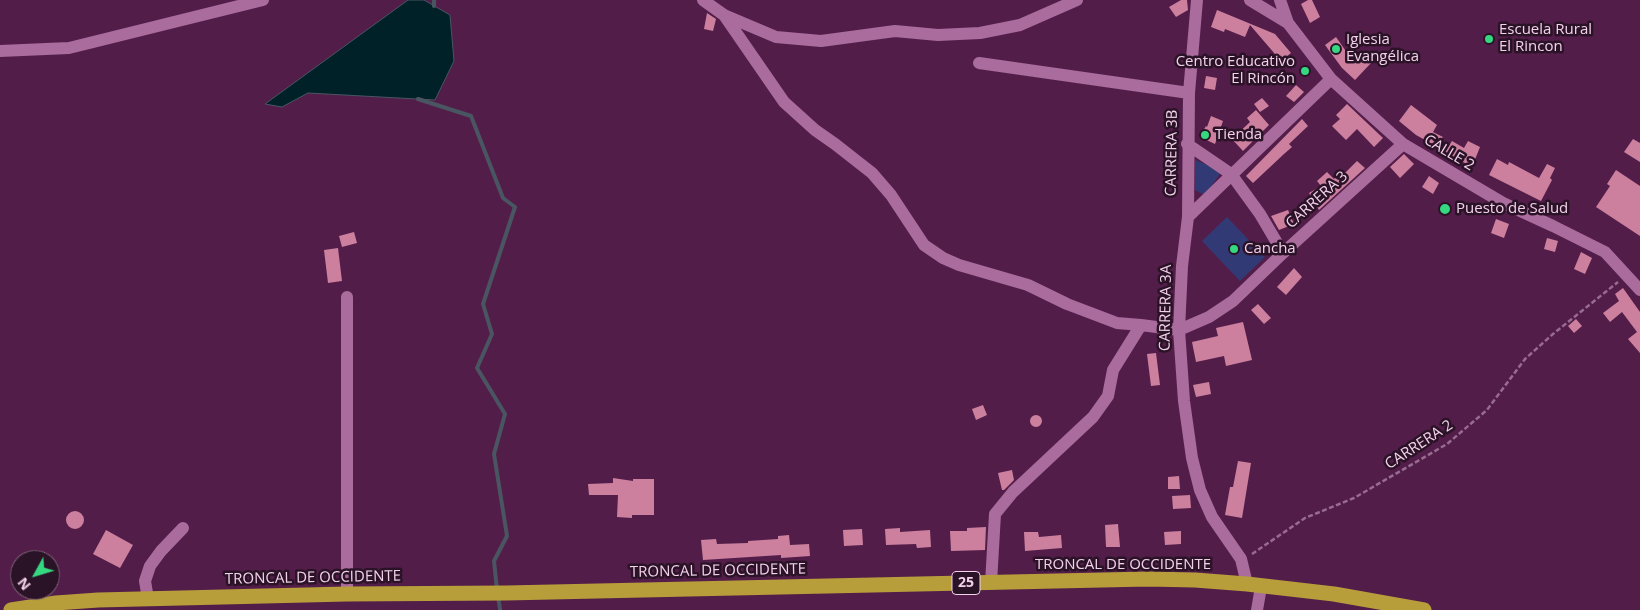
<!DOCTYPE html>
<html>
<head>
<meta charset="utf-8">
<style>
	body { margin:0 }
	#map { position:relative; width:1640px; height:610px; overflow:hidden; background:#531d4a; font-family:"Open Sans",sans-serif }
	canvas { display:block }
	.north { position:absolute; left:10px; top:550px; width:50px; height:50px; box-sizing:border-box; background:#2b1327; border:1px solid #7b5f75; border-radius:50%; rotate:231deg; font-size:14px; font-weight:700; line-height:20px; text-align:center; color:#f3d1eb }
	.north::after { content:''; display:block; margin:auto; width:18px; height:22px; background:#35d881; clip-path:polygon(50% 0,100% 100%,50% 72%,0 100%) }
</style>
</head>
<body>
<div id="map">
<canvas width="1640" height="610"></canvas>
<div class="north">N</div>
</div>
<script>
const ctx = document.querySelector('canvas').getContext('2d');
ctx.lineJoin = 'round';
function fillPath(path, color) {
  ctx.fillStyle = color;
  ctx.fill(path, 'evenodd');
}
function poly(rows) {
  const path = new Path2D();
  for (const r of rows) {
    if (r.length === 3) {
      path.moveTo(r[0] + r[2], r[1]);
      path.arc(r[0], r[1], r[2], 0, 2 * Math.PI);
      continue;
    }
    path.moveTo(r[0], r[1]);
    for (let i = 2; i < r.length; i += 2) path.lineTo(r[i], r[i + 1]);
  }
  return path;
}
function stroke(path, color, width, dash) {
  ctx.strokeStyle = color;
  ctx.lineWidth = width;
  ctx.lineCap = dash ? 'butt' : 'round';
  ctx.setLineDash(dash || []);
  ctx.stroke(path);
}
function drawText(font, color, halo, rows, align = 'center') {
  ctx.font = font + ' "Open Sans",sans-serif';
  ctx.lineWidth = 5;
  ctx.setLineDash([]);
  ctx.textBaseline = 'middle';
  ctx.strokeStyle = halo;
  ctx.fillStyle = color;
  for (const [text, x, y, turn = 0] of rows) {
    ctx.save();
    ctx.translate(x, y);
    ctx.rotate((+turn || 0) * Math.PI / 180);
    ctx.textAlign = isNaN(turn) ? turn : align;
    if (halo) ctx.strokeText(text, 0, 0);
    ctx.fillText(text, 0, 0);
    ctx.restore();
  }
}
fillPath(poly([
	[1195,160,1222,171,1205,195,1195,190],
	[1227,217,1265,257,1240,281,1202,241]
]), '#323a76');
const water = poly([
	[408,0,424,0,450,15,454,61,435,100,308,93,282,107,265,104,408,0]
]);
fillPath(water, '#002128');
stroke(water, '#495662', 1);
stroke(poly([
	[434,6,434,0],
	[418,99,471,116,503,198,515,207,483,304,492,334,477,368,505,414,494,454,507,536,494,561,497,590],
	[498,596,500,609]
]), '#495662', 4);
fillPath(poly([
	[1181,0,1187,0,1188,10,1176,17,1169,7],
	[1308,0,1312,0,1320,17,1310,23,1301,4],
	[1217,10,1275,34,1291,53,1281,61,1250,25,1245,37,1225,29,1224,32,1211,27],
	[707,13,716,19,713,31,704,29],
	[1336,37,1352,60,1359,52,1371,63,1355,80,1342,68,1325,45],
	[1206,76,1217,78,1215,90,1204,88],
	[1296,85,1304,92,1294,102,1286,96],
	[1262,98,1269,106,1260,112,1254,104],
	[1347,104,1383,138,1374,147,1357,129,1346,140,1332,126,1340,119,1336,115],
	[1411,105,1437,125,1433,132,1443,137,1434,145,1416,135,1399,121],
	[1256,110,1269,125,1243,151,1232,139,1250,122,1247,118],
	[1211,116,1223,121,1215,144,1200,137,1206,126,1207,127],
	[1302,119,1308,126,1289,144,1292,147,1284,154,1253,183,1246,176],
	[1633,139,1640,143,1640,162,1624,152],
	[1452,141,1464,148,1468,141,1480,147,1472,167,1445,152],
	[1404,154,1414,164,1400,178,1390,167],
	[1497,159,1508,165,1509,162,1539,178,1547,164,1555,168,1550,178,1552,180,1541,201,1489,175],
	[1357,161,1365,168,1319,210,1309,193,1321,186,1317,181,1327,172,1334,179,1335,178,1338,180],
	[1616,170,1640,186,1640,236,1596,207,1610,186,1607,184],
	[1429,176,1439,183,1433,194,1422,187],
	[1288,210,1294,224,1279,230,1271,216],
	[1496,219,1509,224,1504,238,1491,233],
	[354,232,357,243,342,247,339,236],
	[1547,238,1558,241,1555,252,1544,249],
	[338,248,342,281,328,283,324,250],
	[1581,252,1592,258,1585,274,1574,269],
	[1294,268,1302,277,1286,295,1277,287],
	[1623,288,1640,312,1640,353,1628,339,1637,332,1622,312,1610,322,1603,313,1619,301,1615,294],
	[1258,304,1271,318,1264,324,1251,310],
	[1576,319,1582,326,1574,333,1568,326],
	[1243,322,1252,360,1226,366,1224,356,1196,362,1192,342,1218,336,1216,328],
	[1156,353,1160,385,1151,386,1147,354],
	[1209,382,1211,394,1196,397,1193,385],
	[983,405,987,415,976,420,972,409],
	[1036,421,6],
	[1238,461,1251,463,1242,518,1225,515,1230,487,1233,487],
	[1012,470,1014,480,1004,490,1002,490,998,473],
	[1179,476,1180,489,1168,489,1168,477],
	[613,478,633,481,633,479,654,479,654,515,632,515,632,518,617,517,618,495,589,495,588,484,613,483],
	[1190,495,1191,508,1173,509,1172,496],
	[75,520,9],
	[1118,524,1120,547,1106,547,1105,525],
	[986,527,985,550,951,551,950,531,967,531,967,528],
	[900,528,900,532,930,530,931,547,917,548,916,544,886,545,885,529],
	[862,529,863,545,844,546,843,530],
	[106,530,133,545,120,568,93,554],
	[1181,531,1181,544,1165,545,1164,532],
	[1024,532,1038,532,1039,537,1061,535,1062,548,1025,551],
	[789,535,790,545,809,544,810,556,781,558,781,555,703,560,701,540,716,539,717,544,748,543,748,541,778,539,778,536]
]), '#cc809e');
stroke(poly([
	[1252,554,1305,518,1354,498,1447,444,1487,410,1525,359,1553,334,1618,282]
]), '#986b90', 2.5, [5, 2.5]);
stroke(poly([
	[703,0,724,15,776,37,821,41,895,31,938,35,980,33,1020,25,1077,0],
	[1197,0,1189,93,1188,217,1182,266,1179,330,1184,401,1192,458,1200,490,1212,517,1241,559,1247,584],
	[1250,0,1288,23],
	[1280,0,1288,23,1331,79,1403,144,1503,203,1553,226,1605,252,1640,290],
	[724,15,784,102,815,130,835,144,872,173,891,195,924,245,943,258,959,265,1028,285,1067,304,1117,323,1141,325],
	[0,51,69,48,263,0],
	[979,63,1189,93],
	[1187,144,1231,174,1260,214,1283,253],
	[1188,217,1331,79],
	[991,583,995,514,1013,492,1093,417,1108,396,1113,370,1141,325,1179,330,1209,317,1233,301,1283,253,1403,144],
	[347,594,347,297],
	[148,599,145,581,150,566,161,551,183,528],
	[1257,610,1261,587]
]), '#a96c9c', 12);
stroke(poly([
	[11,610,56,603,98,600,347,594,506,593,1148,579,1195,580,1247,584,1334,594,1424,610]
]), '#b79e3a', 15);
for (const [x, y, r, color] of [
	[1489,39,5,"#35d881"],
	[1336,49,5,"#35d881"],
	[1305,71,5,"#35d881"],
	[1205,135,5,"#35d881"],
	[1445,209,6,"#35d881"],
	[1234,249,5,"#35d881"]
]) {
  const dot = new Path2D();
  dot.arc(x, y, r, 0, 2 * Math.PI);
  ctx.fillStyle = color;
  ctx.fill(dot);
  stroke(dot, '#2b1327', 2);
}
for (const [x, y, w] of [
	[966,583,28]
]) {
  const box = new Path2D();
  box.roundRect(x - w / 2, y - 11.5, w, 23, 4);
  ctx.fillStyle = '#2b1327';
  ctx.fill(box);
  stroke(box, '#f3d1eb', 1);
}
drawText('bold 14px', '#f3d1eb', null, [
	["25",966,583]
]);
drawText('15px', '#f3d1eb', '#2b1327', [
	["Escuela Rural",1499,30],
	["El Rincon",1499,47],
	["Iglesia",1346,40],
	["Evangélica",1346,57],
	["Centro Educativo",1295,62,"right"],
	["El Rincón",1295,79,"right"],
	["Tienda",1215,135],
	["Puesto de Salud",1456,209],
	["Cancha",1244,249]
], 'left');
drawText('15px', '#f3d1eb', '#2b1327', [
	["CARRERA 3B",1172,153,-89],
	["CALLE 2",1449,153,31],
	["CARRERA 3",1317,200,-42],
	["CARRERA 3A",1166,308,-89],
	["CARRERA 2",1419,445,-33],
	["TRONCAL DE OCCIDENTE",1123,565],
	["TRONCAL DE OCCIDENTE",718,571,-1],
	["TRONCAL DE OCCIDENTE",313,578,-1]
]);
</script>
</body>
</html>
